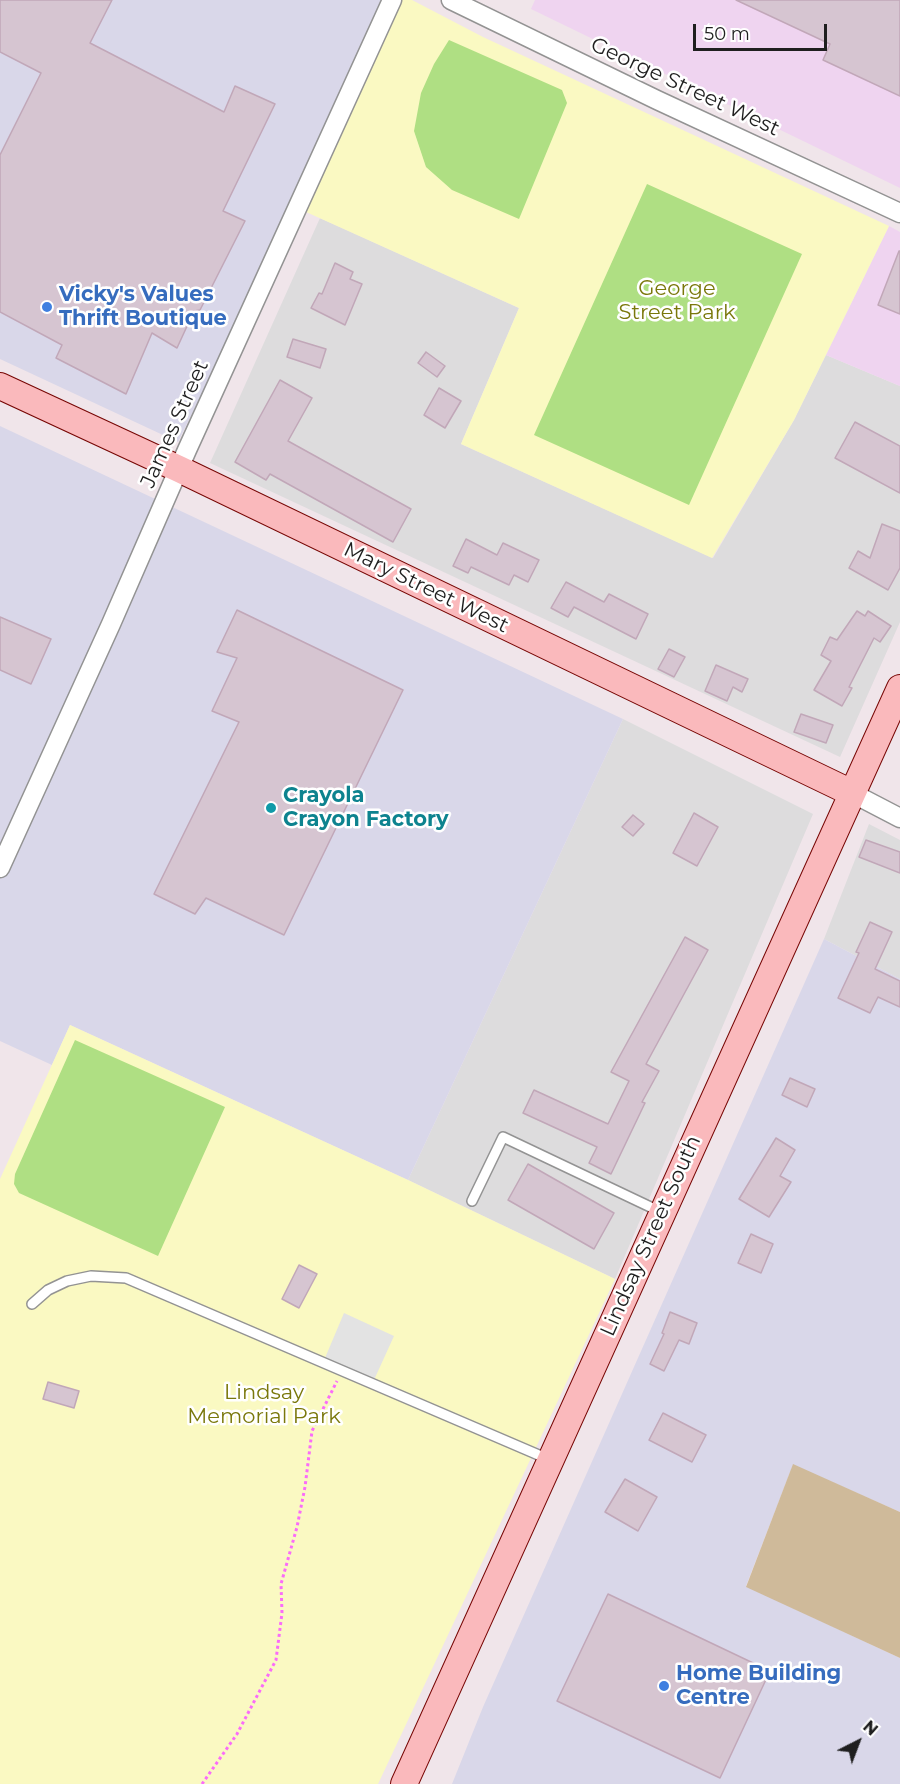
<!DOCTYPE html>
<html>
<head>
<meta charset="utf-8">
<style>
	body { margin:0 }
	#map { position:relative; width:900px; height:1784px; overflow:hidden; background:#f0e5ea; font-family:Montserrat,sans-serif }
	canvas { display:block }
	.north { position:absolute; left:828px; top:1712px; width:60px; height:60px; -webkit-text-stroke:4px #fff; paint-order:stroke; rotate:42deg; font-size:16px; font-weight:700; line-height:24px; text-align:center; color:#1f1f1f }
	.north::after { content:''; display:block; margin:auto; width:21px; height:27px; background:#1f1f1f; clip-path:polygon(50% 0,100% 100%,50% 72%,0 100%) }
	.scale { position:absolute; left:693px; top:24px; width:134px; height:27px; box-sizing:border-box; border:3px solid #1f1f1f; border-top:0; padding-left:8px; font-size:18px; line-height:21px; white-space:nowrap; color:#1f1f1f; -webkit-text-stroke:4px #fff; paint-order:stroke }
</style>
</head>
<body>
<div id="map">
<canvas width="900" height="1784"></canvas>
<div class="north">N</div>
<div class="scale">50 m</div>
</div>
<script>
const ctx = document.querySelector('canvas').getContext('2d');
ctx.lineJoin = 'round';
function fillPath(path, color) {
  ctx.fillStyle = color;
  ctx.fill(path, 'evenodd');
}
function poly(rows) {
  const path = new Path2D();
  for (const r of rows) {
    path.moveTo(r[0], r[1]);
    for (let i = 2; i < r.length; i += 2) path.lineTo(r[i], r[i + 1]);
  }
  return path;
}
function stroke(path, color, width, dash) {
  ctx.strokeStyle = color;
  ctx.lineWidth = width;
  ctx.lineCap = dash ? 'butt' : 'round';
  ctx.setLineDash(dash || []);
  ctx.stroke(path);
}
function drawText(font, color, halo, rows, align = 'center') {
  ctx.font = font + ' Montserrat,sans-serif';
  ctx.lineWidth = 5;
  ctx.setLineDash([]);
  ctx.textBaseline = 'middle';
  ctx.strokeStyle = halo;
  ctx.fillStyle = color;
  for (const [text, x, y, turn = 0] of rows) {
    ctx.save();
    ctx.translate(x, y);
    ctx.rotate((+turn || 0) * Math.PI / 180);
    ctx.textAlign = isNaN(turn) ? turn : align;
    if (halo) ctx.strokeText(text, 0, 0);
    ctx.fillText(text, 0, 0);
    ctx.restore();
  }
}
fillPath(poly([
	[320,218,519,308,461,444,713,558,794,420,826,355,900,386,900,622,840,757,210,463],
	[623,719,813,814,615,1279,408,1180],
	[869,824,900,840,900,979,824,939]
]), '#dddcdd');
fillPath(poly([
	[535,0,900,0,900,188,531,9],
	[889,226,900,232,900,386,826,355]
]), '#efd4f0');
fillPath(poly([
	[0,0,392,0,295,207,178,442,0,359],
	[0,426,623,719,408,1180,70,1025,52,1065,0,1041],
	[824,939,900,979,900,1512,793,1465,746,1586,900,1658,900,1784,452,1784,483,1707]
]), '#d9d7e9');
fillPath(poly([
	[793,1464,900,1512,900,1658,746,1587]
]), '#cfba9a');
fillPath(poly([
	[392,0,412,0,483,37,889,226,794,420,712,558,461,444,519,308,295,207],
	[70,1025,408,1180,615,1279,378,1784,0,1784,0,1179]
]), '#faf9c2');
fillPath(poly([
	[449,40,562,90,567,103,519,219,452,190,426,167,414,131,421,93,434,64],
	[647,184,802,254,689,505,534,435],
	[75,1040,225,1107,158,1256,19,1193,14,1184,15,1174]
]), '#afdf83');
fillPath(poly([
	[344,1313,394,1336,374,1380,325,1358]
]), '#e3e3e3');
const building = poly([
	[0,0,112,0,90,43,224,112,235,86,275,104,223,211,245,221,200,310,194,311,177,348,152,333,126,394,56,358,62,345,0,312,0,155,41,73,0,52,0,0],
	[736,0,900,0,900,96,823,60,830,44,736,0],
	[899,251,900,251,900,314,878,305,899,251],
	[335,263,353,272,350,279,362,284,345,325,311,308,319,293,322,294,335,263],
	[293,339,326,349,320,368,287,357,293,339],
	[426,352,445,366,437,377,418,363,426,352],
	[280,380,312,398,288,441,411,509,393,542,270,474,266,480,235,462,280,380],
	[439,388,461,401,445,428,424,415,439,388],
	[855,422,900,446,900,493,835,458,855,422],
	[882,524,900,531,900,568,888,590,849,568,858,551,870,558,882,524],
	[466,539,497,555,503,543,539,560,528,582,514,575,509,585,471,567,468,573,453,566,466,539],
	[566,582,604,602,609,594,648,614,636,639,574,607,568,617,551,608,566,582],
	[237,610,403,690,284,935,206,898,195,914,154,894,239,722,212,711,237,658,217,652,237,610],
	[857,611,865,616,868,611,891,626,880,642,874,638,849,687,852,688,842,706,814,690,831,661,821,655,830,637,837,640,857,611],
	[0,617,51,639,31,684,0,670,0,617],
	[669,649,685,657,674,677,658,669,669,649],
	[716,665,748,679,742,692,733,687,727,701,705,691,716,665],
	[801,714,833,725,826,743,794,732,801,714],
	[694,813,718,827,697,866,673,853,694,813],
	[633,815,644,824,633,836,622,827,633,815],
	[866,840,900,852,900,873,859,857,866,840],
	[870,922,892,932,875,969,900,981,900,1007,878,997,870,1013,838,998,859,953,856,952,870,922],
	[685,937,708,950,646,1064,659,1071,642,1102,645,1103,611,1174,589,1163,597,1147,523,1113,534,1090,608,1124,629,1081,611,1072,685,937],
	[790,1078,815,1089,807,1107,782,1095,790,1078],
	[776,1138,795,1150,780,1176,791,1182,769,1217,739,1199,776,1138],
	[528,1164,614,1213,594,1249,508,1200,528,1164],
	[751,1234,773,1244,761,1273,738,1263,751,1234],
	[299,1265,317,1274,299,1308,282,1299,299,1265],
	[670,1312,697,1323,689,1344,679,1340,664,1371,650,1364,664,1334,662,1333,670,1312],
	[48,1382,79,1391,74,1408,43,1399,48,1382],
	[663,1413,706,1435,692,1462,649,1440,663,1413],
	[625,1479,657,1497,638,1531,605,1512,625,1479],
	[608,1594,770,1671,720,1778,557,1701,608,1594]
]);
fillPath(building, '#d6c5d1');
stroke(building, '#c1a7b8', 1.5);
const lane = poly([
	[472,1201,503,1137,661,1212],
	[32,1304,48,1290,67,1281,91,1276,126,1278,548,1459]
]);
const street = poly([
	[451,0,657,100,900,213],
	[852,793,900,818],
	[0,868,111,624,187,450,392,0]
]);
const secondary = poly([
	[0,386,179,469,852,793],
	[404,1784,900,688]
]);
stroke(lane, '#939393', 12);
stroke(street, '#939393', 21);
stroke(secondary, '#770604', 28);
stroke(poly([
	[202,1784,237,1734,276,1660,282,1613,281,1584,297,1527,305,1487,312,1431,337,1381]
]), '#fa6cf9', 3, [3, 3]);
stroke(lane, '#fff', 9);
stroke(street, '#fff', 18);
stroke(secondary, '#fab9bc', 26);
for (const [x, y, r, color] of [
	[47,307,6,"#3f7fe0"],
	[271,808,6,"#0f9aa8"],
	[664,1686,6,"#3f7fe0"]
]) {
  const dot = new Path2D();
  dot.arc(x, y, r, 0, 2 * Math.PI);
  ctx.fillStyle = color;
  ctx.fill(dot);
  stroke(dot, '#fff', 2);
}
drawText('21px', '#1f1f1f', '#fff', [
	["George Street West",685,87,25],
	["James Street",175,424,-66],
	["Mary Street West",426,588,26],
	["Lindsay Street South",651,1236,-66]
]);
drawText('21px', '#7a780b', '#fff', [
	["George",677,289],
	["Street Park",677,313],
	["Lindsay",264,1393],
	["Memorial Park",264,1417]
]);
drawText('bold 21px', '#366cbe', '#fff', [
	["Vicky's Values",59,295],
	["Thrift Boutique",59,319],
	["Home Building",676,1674],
	["Centre",676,1698]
], 'left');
drawText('bold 21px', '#0d838f', '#fff', [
	["Crayola",283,796],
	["Crayon Factory",283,820]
], 'left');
</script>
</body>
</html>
